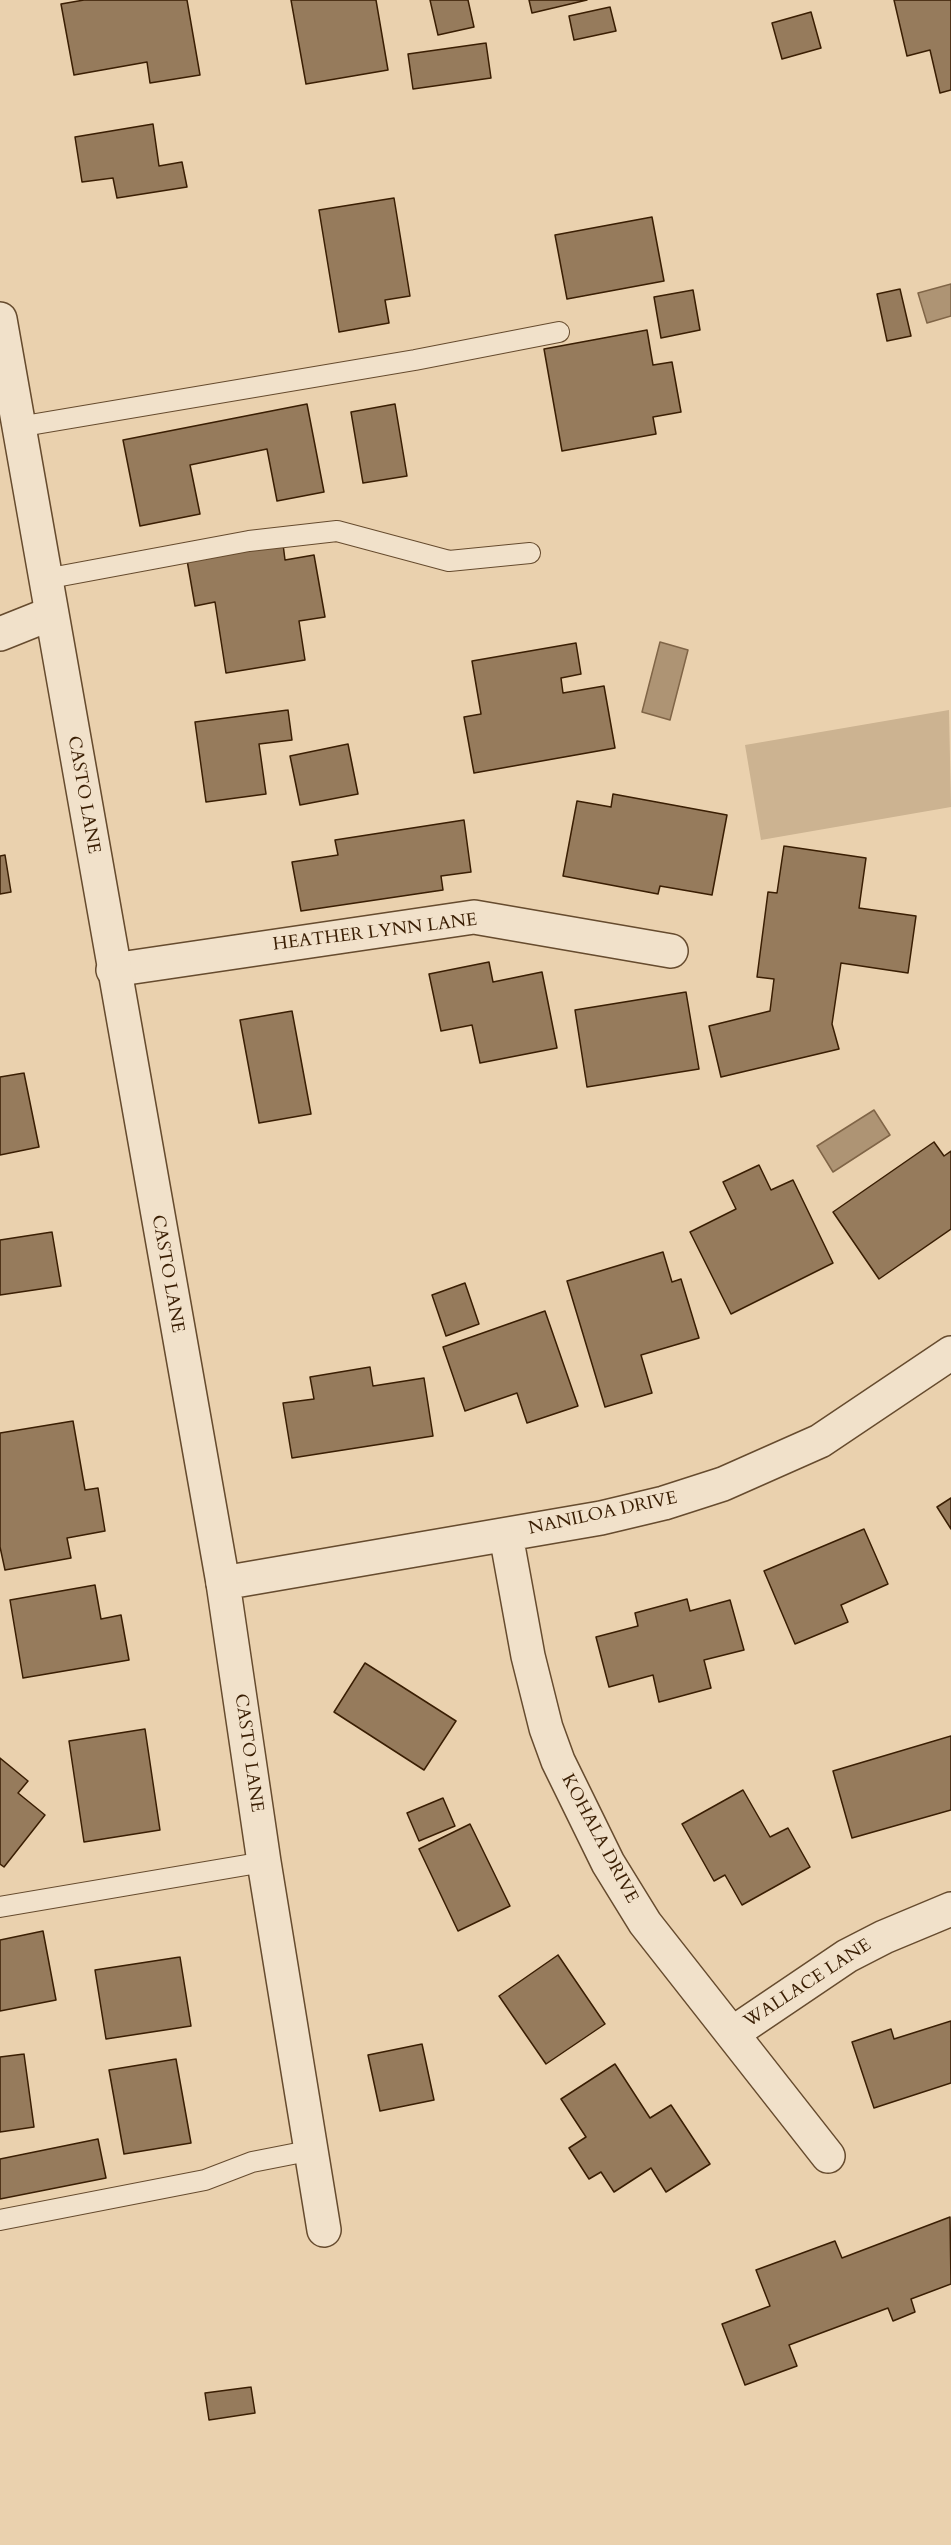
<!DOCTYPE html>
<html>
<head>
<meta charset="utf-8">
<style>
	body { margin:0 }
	canvas { display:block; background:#ead1ae }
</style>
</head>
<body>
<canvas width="951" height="2545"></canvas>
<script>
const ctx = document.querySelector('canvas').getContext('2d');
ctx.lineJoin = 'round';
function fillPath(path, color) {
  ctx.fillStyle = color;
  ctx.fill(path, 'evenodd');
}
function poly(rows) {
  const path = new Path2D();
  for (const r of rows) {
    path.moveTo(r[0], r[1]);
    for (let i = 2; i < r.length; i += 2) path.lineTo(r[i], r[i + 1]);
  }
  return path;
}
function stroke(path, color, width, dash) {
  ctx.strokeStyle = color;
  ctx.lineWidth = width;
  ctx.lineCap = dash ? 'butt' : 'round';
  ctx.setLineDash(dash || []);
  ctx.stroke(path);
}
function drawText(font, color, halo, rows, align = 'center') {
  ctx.font = font + ' Cardo,serif';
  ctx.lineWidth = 6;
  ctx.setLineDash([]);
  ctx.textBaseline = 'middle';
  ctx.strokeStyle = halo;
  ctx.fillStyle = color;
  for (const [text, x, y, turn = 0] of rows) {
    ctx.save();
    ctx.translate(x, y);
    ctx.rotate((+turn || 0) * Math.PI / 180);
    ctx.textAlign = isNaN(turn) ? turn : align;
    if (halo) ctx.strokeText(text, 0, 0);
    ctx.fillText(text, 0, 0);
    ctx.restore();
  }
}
fillPath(poly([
	[949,710,951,807,761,840,745,745]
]), '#ccb391');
const water = poly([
	[951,284,951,316,927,323,918,293,951,284],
	[660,642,688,650,670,720,642,712,660,642],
	[874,1110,890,1135,833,1172,817,1146,874,1110]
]);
fillPath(water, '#ae9474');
stroke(water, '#806547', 1.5);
const building = poly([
	[84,0,187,0,200,75,150,83,147,62,74,75,61,4,84,0],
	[291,0,376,0,388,70,306,84,291,0],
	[430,0,468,0,474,27,438,35,430,0],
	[529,0,587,0,532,13,529,0],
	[894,0,951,0,951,90,940,93,930,50,907,56,894,0],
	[610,7,616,31,574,40,569,16,610,7],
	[811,12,821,48,782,59,772,23,811,12],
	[486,43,491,78,413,89,408,54,486,43],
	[153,124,159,166,182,162,187,187,117,198,113,178,82,182,75,137,153,124],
	[394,198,410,296,385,300,389,323,339,332,319,210,394,198],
	[652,217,664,281,567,299,555,235,652,217],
	[900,289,911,336,887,341,877,294,900,289],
	[693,290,700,330,661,338,654,297,693,290],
	[647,330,653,365,672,362,681,412,653,417,656,434,562,451,544,349,647,330],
	[307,404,324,492,277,501,267,449,190,465,200,514,140,526,123,440,307,404],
	[395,404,407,476,363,483,351,412,395,404],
	[283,544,285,560,314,555,325,617,299,621,305,660,226,673,215,602,195,606,187,560,283,544],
	[576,643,581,674,561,678,563,693,604,686,615,748,474,773,464,717,481,714,472,661,576,643],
	[288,710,292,740,259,744,266,794,206,802,195,722,288,710],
	[348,744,358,794,300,805,290,756,348,744],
	[613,794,727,815,712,895,660,886,658,894,563,876,577,801,611,807,613,794],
	[464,820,471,872,441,876,443,890,301,911,292,862,338,855,335,840,464,820],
	[784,846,866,858,859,908,916,916,908,973,841,963,832,1024,839,1049,721,1077,709,1026,770,1011,774,979,757,977,768,892,777,893,784,846],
	[5,855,11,892,0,894,0,856,5,855],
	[489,962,493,982,542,972,557,1048,480,1063,472,1025,441,1031,429,974,489,962],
	[686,992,699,1069,587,1087,575,1010,686,992],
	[292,1011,311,1114,259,1123,240,1020,292,1011],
	[24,1073,39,1147,0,1155,0,1077,24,1073],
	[934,1142,944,1156,951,1151,951,1229,879,1279,833,1212,934,1142],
	[759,1165,771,1190,793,1180,833,1263,731,1314,690,1232,736,1209,723,1182,759,1165],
	[52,1232,61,1286,0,1295,0,1240,52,1232],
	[663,1252,672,1282,681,1279,699,1338,641,1355,652,1393,605,1407,567,1281,663,1252],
	[465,1283,479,1324,446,1336,432,1295,465,1283],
	[545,1311,578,1406,527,1423,517,1393,465,1411,443,1347,545,1311],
	[370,1367,373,1386,424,1378,433,1436,292,1458,283,1403,314,1399,310,1377,370,1367],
	[73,1421,85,1490,98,1488,105,1531,67,1538,71,1558,5,1570,0,1547,0,1433,73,1421],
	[951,1498,951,1529,937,1507,951,1498],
	[864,1529,888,1584,841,1605,848,1622,795,1644,764,1571,864,1529],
	[95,1585,101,1619,121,1615,129,1660,23,1678,10,1600,95,1585],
	[687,1599,690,1611,730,1600,744,1650,704,1660,711,1688,659,1702,653,1675,609,1687,596,1637,638,1626,635,1613,687,1599],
	[365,1663,456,1721,424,1770,334,1712,365,1663],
	[145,1729,160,1830,84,1842,69,1741,145,1729],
	[951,1736,951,1810,852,1838,833,1771,951,1736],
	[0,1758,28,1781,18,1793,45,1815,4,1867,0,1864,0,1758],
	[743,1790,770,1837,788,1828,810,1867,742,1905,725,1875,714,1881,682,1824,743,1790],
	[443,1798,455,1826,419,1841,407,1813,443,1798],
	[470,1824,510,1906,458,1931,419,1849,470,1824],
	[43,1931,56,2000,0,2011,0,1940,43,1931],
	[558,1955,605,2024,546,2064,499,1996,558,1955],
	[180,1957,191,2026,106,2039,95,1970,180,1957],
	[951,2021,951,2083,874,2108,852,2042,891,2029,894,2039,951,2021],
	[422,2044,434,2100,380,2111,368,2055,422,2044],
	[24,2054,34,2127,0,2132,0,2057,24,2054],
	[176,2059,191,2143,124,2154,109,2070,176,2059],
	[615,2064,650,2118,671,2105,710,2164,666,2192,651,2168,614,2192,601,2172,589,2179,569,2148,586,2137,561,2099,615,2064],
	[98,2139,106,2178,0,2199,0,2159,98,2139],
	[950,2217,951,2284,911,2299,915,2312,893,2321,888,2308,789,2345,797,2366,745,2385,722,2324,770,2306,756,2270,835,2241,842,2258,950,2217],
	[251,2387,255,2413,209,2420,205,2393,251,2387]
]);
fillPath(building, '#967b5c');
stroke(building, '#3a1e03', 1.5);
const service = poly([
	[18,427,415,360,559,332],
	[45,579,249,541,337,531,449,561,530,553],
	[0,1907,264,1862],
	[0,2220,205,2180,252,2162,313,2150]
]);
const minor = poly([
	[0,634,50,614],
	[113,970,474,917,671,951],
	[506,1535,528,1656,546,1728,558,1761,608,1863,645,1923,828,2156],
	[733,2033,847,1956,884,1937,951,1909],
	[324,2230,264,1862,223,1583,601,1518,664,1503,723,1484,820,1441,951,1353]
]);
const tertiary = poly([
	[0,319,223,1583]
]);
stroke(service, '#664b2e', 22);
stroke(minor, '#664b2e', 36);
stroke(tertiary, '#664b2e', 36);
stroke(service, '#f1e1ca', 20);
stroke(minor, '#f1e1ca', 33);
stroke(tertiary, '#f1e1ca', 33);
drawText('18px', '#3a1e03', '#f1e1ca', [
	["CASTO LANE",83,795,80],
	["HEATHER LYNN LANE",375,933,-7],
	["CASTO LANE",167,1274,80],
	["NANILOA DRIVE",603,1514,-12],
	["CASTO LANE",248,1753,82],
	["KOHALA DRIVE",599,1839,62],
	["WALLACE LANE",808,1984,-33]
]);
</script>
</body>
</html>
